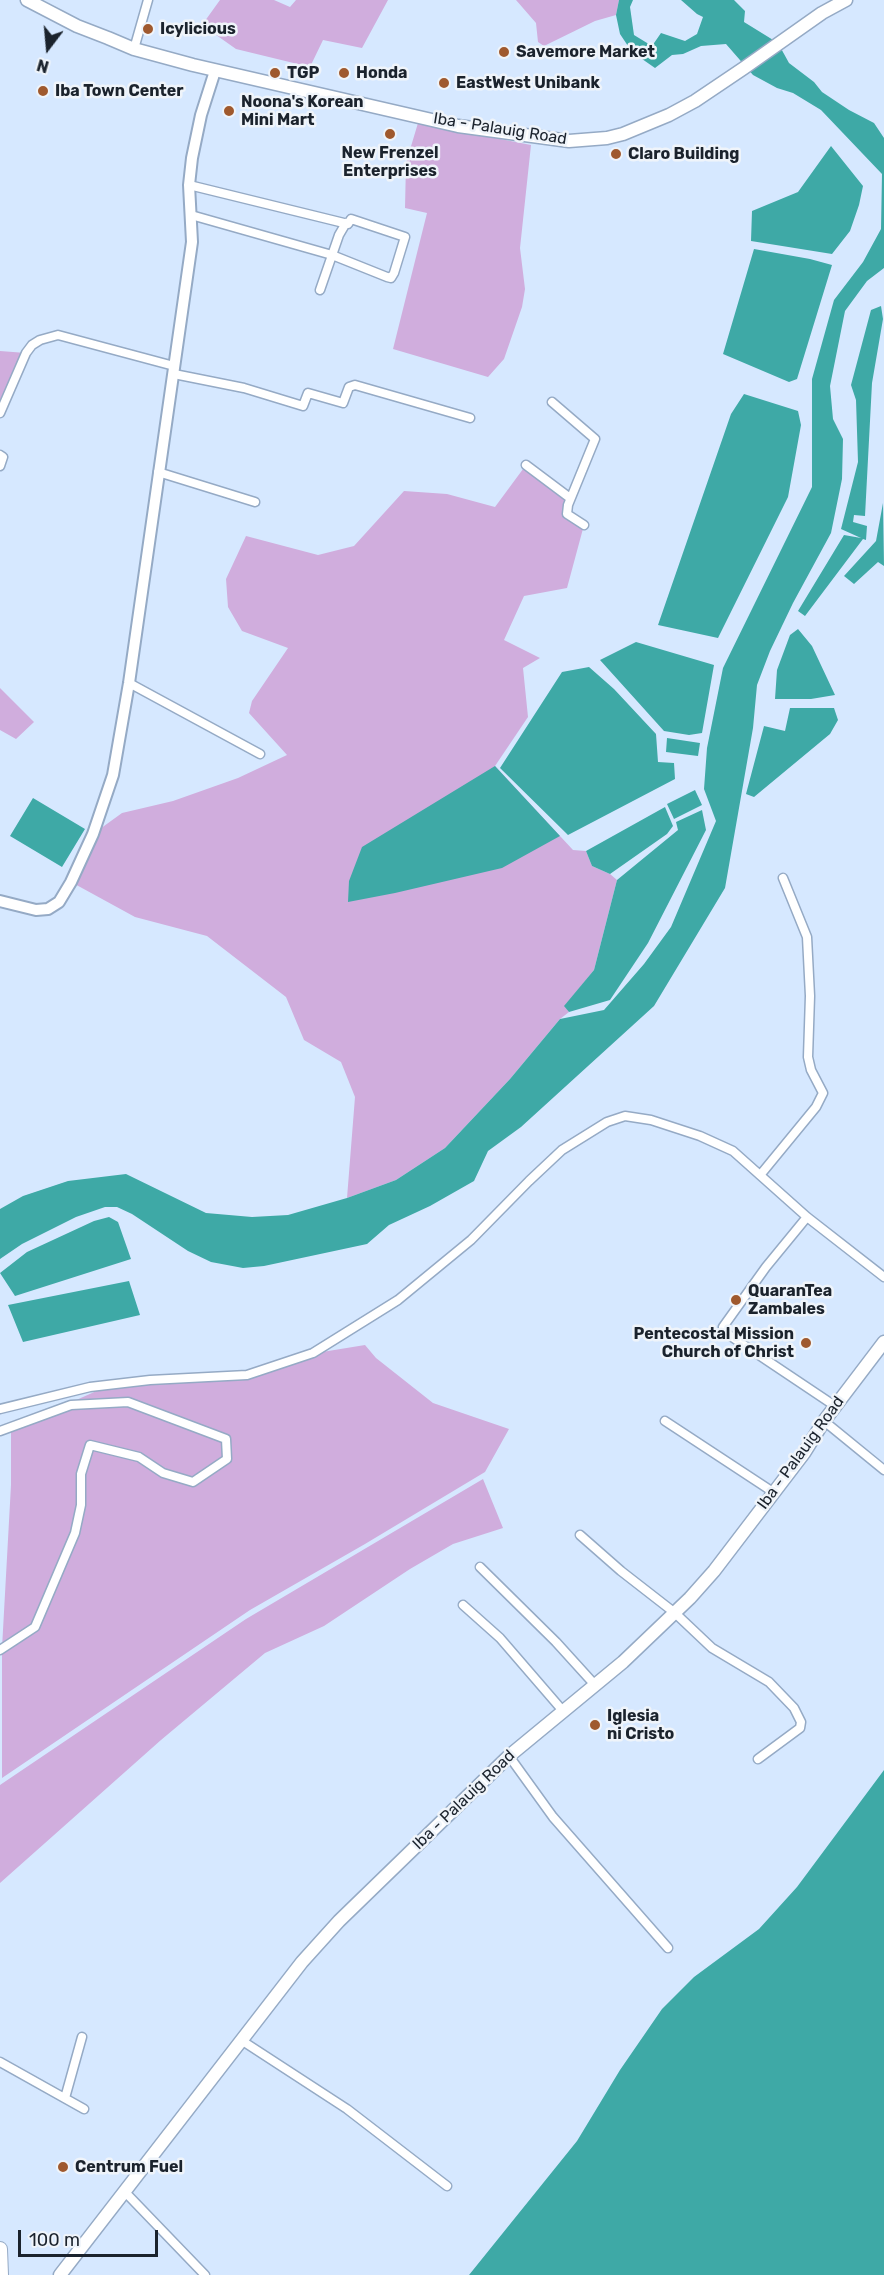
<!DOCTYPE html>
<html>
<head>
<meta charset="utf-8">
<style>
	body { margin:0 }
	#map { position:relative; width:884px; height:2275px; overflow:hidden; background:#d6e8ff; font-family:Rubik,sans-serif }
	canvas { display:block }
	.north { position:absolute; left:18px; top:18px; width:60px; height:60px; -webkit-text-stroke:4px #eff4fa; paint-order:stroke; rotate:196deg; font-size:16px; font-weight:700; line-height:24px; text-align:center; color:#1b232d }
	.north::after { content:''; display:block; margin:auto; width:21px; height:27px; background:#1b232d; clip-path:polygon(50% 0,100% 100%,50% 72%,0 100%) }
	.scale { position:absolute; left:18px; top:2230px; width:140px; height:27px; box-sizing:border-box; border:3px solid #1b232d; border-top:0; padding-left:8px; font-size:18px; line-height:21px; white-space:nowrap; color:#1b232d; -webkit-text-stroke:4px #eff4fa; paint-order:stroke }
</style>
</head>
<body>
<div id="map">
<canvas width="884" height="2275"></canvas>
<div class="north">N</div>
<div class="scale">100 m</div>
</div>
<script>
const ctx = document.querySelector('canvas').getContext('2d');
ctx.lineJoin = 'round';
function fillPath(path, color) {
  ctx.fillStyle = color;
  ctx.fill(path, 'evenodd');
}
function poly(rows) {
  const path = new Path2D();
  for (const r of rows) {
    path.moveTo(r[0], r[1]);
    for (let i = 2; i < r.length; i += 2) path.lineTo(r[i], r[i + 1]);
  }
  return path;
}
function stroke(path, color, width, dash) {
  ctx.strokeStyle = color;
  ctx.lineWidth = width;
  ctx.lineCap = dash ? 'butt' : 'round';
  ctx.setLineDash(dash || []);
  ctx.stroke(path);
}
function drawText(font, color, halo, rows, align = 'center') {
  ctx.font = font + ' Rubik,sans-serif';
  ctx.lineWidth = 5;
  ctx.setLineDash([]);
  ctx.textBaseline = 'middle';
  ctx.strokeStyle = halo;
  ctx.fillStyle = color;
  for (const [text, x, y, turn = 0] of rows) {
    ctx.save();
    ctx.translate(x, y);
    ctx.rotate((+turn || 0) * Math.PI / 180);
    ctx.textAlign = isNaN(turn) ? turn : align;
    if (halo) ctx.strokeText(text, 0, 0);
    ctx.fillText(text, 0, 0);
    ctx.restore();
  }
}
fillPath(poly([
	[220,0,274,0,290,7,296,0,388,0,362,48,323,40,310,67,236,49,202,25],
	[516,0,619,0,616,15,595,21,544,46,538,42,536,23],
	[418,123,531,145,520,248,525,289,522,307,504,359,488,377,393,349,427,213,405,208,406,163],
	[0,351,26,353,0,417],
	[526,465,570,498,567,514,584,525,567,588,524,596,504,640,540,658,523,668,528,717,495,766,573,850,586,851,592,866,610,874,617,880,594,970,565,1006,569,1012,560,1019,510,1079,445,1148,396,1180,347,1198,355,1097,341,1062,304,1040,286,997,207,936,135,917,71,882,93,834,122,813,173,801,238,778,287,755,249,713,252,701,288,648,242,631,228,607,226,579,246,536,318,555,354,546,404,491,447,494,495,507],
	[0,688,34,722,16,739,0,730],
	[365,1345,376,1358,433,1403,509,1429,485,1472,365,1544,250,1610,2,1778,2,1648,11,1485,11,1429,101,1389,157,1382,252,1378,316,1353],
	[483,1479,503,1528,453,1544,410,1569,324,1626,265,1653,161,1740,0,1883,0,1785,246,1619]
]), '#d0addd');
fillPath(poly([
	[619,0,633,0,630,7,634,35,652,46,661,33,685,41,697,34,703,17,697,14,681,0,734,0,745,11,744,22,778,43,789,63,814,82,822,92,849,110,874,123,884,138,884,268,867,281,845,311,830,386,833,419,843,439,842,479,831,533,793,603,770,651,757,685,753,728,725,888,654,1006,521,1127,488,1151,474,1181,430,1206,389,1225,367,1244,264,1266,243,1268,211,1262,188,1251,132,1214,117,1207,105,1207,76,1217,22,1244,0,1259,0,1209,23,1196,68,1181,126,1174,206,1213,252,1217,288,1215,347,1198,396,1180,445,1148,510,1079,560,1019,604,1010,644,964,671,927,716,821,704,789,707,748,723,668,812,487,812,379,834,300,863,262,881,229,882,174,821,110,793,93,777,88,753,75,726,44,701,46,683,54,672,55,655,68,632,52,620,34,616,15],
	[831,146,863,186,859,205,850,231,832,254,751,241,752,211,798,192],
	[754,249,810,259,832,265,797,379,789,382,723,354],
	[881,306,883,319,872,383,865,516,854,515,853,522,867,526,866,540,863,539,805,616,798,611,844,535,861,538,841,529,858,462,856,400,851,385,871,310],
	[744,394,798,411,801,425,788,497,718,638,658,625,731,414],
	[883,503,884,566,878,562,854,584,844,576,876,541],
	[798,629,812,646,835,695,811,699,775,699,777,670,790,635],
	[636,642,714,665,702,733,689,735,664,731,600,660],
	[589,667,614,689,656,734,658,762,674,763,675,779,568,835,500,768,562,672],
	[790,708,834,708,838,720,830,734,754,797,746,794,764,726,785,731],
	[667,738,700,743,698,756,666,752],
	[495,766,560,836,502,868,395,893,348,902,349,881,362,847],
	[695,790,702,805,674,819,667,804],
	[33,798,85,829,62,867,10,836],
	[665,807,673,826,667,834,610,874,592,866,586,851],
	[702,810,706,830,648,943,610,1000,569,1012,564,1006,594,970,617,880,678,830,676,822],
	[109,1217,118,1222,131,1259,15,1296,0,1273,27,1252,94,1221],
	[129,1281,140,1315,23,1342,8,1305],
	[884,1770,884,2275,469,2275,577,2141,620,2070,662,2009,694,1977,759,1929,797,1887]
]), '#3ea9a6');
const minor = poly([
	[134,49,148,0],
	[189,185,348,224,351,219,405,237,394,273,391,278,387,277,332,255,191,215],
	[320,290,339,235,346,223],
	[174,374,244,388,303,406,308,393,343,403,349,387,355,385,470,418],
	[552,402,595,439,568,505,567,514,584,525],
	[0,413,26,353,32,345,40,340,58,335,174,366],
	[0,455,3,457,0,466],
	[526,465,570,498],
	[158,472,255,502],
	[129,683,260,754],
	[761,1174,816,1107,823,1093,811,1070,808,1057,810,996,807,937,783,878],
	[807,1217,766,1267,723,1327,726,1333,835,1406],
	[0,1409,90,1387,150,1380,247,1375,313,1353,398,1300,471,1240,529,1181,562,1150,607,1122,625,1116,651,1120,700,1136,733,1151,807,1217,884,1277],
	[665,1421,773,1492],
	[824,1421,884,1470],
	[0,1431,71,1405,128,1402,226,1439,227,1459,193,1482,163,1473,139,1457,90,1445,81,1474,81,1505,75,1533,35,1627,0,1650],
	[580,1535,621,1571,675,1613,712,1648,769,1682,794,1708,801,1722,800,1728,758,1759],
	[480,1567,556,1642,595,1685],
	[463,1605,500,1638,563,1711],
	[509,1756,553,1817,668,1948],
	[241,2040,347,2109,447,2186],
	[0,2062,84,2109],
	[65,2098,82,2037],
	[125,2192,205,2275]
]);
const tertiary = poly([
	[0,901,36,910,48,909,59,902,71,882,93,834,113,775,129,683,192,242,189,185,192,158,201,115,215,71]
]);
const secondary = poly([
	[27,0,77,26,108,38,134,49,193,65,458,126,569,141,607,138,623,134,669,115,695,101,744,68,822,13,846,0],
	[60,2275,302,1962,339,1921,509,1756,623,1662,690,1598,714,1571,804,1453,824,1421,884,1342]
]);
const primary = poly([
	[0,2249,1,2275]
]);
stroke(minor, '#95aac5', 11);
stroke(tertiary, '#95aac5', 14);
stroke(secondary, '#95aac5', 15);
stroke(primary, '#95aac5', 16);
stroke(minor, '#fff', 8);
stroke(tertiary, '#fff', 10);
stroke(secondary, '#fff', 12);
stroke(primary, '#fff', 14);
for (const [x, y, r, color] of [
	[148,29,6,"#9f592e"],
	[504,52,6,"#9f592e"],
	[275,73,6,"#9f592e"],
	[344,73,6,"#9f592e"],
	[444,83,6,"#9f592e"],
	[43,91,6,"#9f592e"],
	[229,111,6,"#9f592e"],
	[390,134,6,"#9f592e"],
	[616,154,6,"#9f592e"],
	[736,1300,6,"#9f592e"],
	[806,1343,6,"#9f592e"],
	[595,1725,6,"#9f592e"],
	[63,2167,6,"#9f592e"]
]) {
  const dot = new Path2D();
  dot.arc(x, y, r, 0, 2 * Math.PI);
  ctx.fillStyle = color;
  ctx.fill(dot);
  stroke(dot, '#eff4fa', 2);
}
drawText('bold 16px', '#1b232d', '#eff4fa', [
	["Icylicious",160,29],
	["Savemore Market",516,52],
	["TGP",287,73],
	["Honda",356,73],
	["EastWest Unibank",456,83],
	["Iba Town Center",55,91],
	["Noona's Korean",241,102],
	["Mini Mart",241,120],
	["New Frenzel",390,153,"center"],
	["Enterprises",390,171,"center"],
	["Claro Building",628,154],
	["QuaranTea",748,1291],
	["Zambales",748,1309],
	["Pentecostal Mission",794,1334,"right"],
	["Church of Christ",794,1352,"right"],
	["Iglesia",607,1716],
	["ni Cristo",607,1734],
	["Centrum Fuel",75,2167]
], 'left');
drawText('16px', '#1b232d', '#eff4fa', [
	["Iba - Palauig Road",500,129,9],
	["Iba - Palauig Road",801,1453,-54],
	["Iba - Palauig Road",464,1800,-44]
]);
</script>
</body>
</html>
